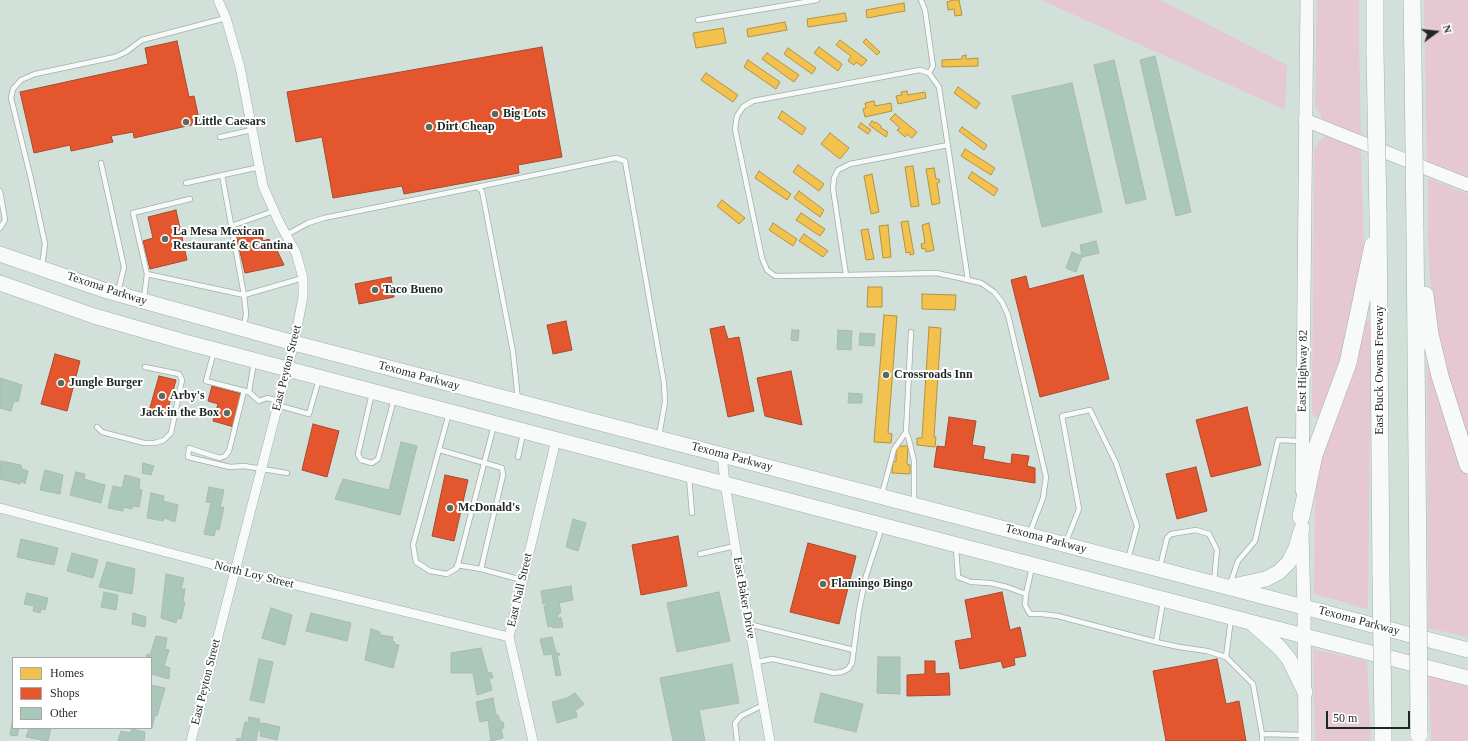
<!DOCTYPE html>
<html>
<head>
<meta charset="utf-8">
<style>
	body { margin:0 }
	#map { position:relative; width:1468px; height:741px; overflow:hidden; background:#d1e1d9; font-family:"Times New Roman",serif }
	canvas { display:block }
	.legend { position:absolute; left:12px; top:657px; width:140px; height:72px; box-sizing:border-box; background:#fff; border:1px solid #a5a9a7; margin:0; padding:5px 7px; list-style:none; font-size:12px; color:#1e2823 }
	.legend li { display:flex; align-items:center; gap:8px; height:20px }
	.legend b { width:20px; border:1px solid #a5a9a7 }
	.north { position:absolute; left:1416px; top:12px; width:40px; height:40px; -webkit-text-stroke:3px #fff; paint-order:stroke; rotate:75deg; font-size:11px; font-weight:700; line-height:16px; text-align:center; color:#1e2823 }
	.north::after { content:''; display:block; margin:auto; width:14px; height:18px; background:#1e2823; clip-path:polygon(50% 0,100% 100%,50% 72%,0 100%) }
	.scale { position:absolute; left:1326px; top:711px; width:84px; height:18px; box-sizing:border-box; border:2px solid #1e2823; border-top:0; padding-left:5px; font-size:12px; line-height:14px; white-space:nowrap; color:#1e2823; -webkit-text-stroke:3px #fff; paint-order:stroke }
</style>
</head>
<body>
<div id="map">
<canvas width="1468" height="741"></canvas>
<ul class="legend">
<li><b style="height:11px;background:#f2c14e"></b>Homes</li>
<li><b style="height:11px;background:#e4572e"></b>Shops</li>
<li><b style="height:11px;background:#aac8ba"></b>Other</li>
</ul>
<div class="north">N</div>
<div class="scale">50 m</div>
</div>
<script>
const ctx = document.querySelector('canvas').getContext('2d');
ctx.lineJoin = 'round';
function fillPath(path, color) {
  ctx.fillStyle = color;
  ctx.fill(path, 'evenodd');
}
function poly(rows) {
  const path = new Path2D();
  for (const r of rows) {
    path.moveTo(r[0], r[1]);
    for (let i = 2; i < r.length; i += 2) path.lineTo(r[i], r[i + 1]);
  }
  return path;
}
function stroke(path, color, width, dash) {
  ctx.strokeStyle = color;
  ctx.lineWidth = width;
  ctx.lineCap = dash ? 'butt' : 'round';
  ctx.setLineDash(dash || []);
  ctx.stroke(path);
}
function drawText(font, color, halo, rows, align = 'center') {
  ctx.font = font + ' "Times New Roman",serif';
  ctx.lineWidth = 4;
  ctx.setLineDash([]);
  ctx.textBaseline = 'middle';
  ctx.strokeStyle = halo;
  ctx.fillStyle = color;
  for (const [text, x, y, turn = 0] of rows) {
    ctx.save();
    ctx.translate(x, y);
    ctx.rotate((+turn || 0) * Math.PI / 180);
    ctx.textAlign = isNaN(turn) ? turn : align;
    if (halo) ctx.strokeText(text, 0, 0);
    ctx.fillText(text, 0, 0);
    ctx.restore();
  }
}
fillPath(poly([
	[1041,0,1160,0,1287,65,1285,110],
	[1317,0,1359,0,1359,45,1361,136,1325,122,1315,106],
	[1424,0,1468,0,1468,179,1427,163],
	[1326,136,1361,149,1364,254,1351,330,1321,417,1318,418,1312,415,1312,411,1314,150,1320,140],
	[1428,178,1468,194,1468,441,1441,356,1432,302,1428,246],
	[1365,321,1371,321,1368,609,1314,594,1315,502,1316,486,1321,461],
	[1427,351,1468,476,1468,637,1428,628],
	[1313,649,1367,661,1371,741,1315,741],
	[1429,676,1468,687,1468,741,1431,741]
]), '#e5c8d1');
const homes = poly([
	[953,0,959,0,962,15,955,16,954,9,948,10,947,2,953,0],
	[904,3,905,11,867,18,866,10,904,3],
	[845,13,847,21,808,27,807,19,845,13],
	[785,22,787,30,748,37,747,29,785,22],
	[723,28,726,43,696,48,693,33,723,28],
	[866,39,880,52,877,55,863,42,866,39],
	[840,40,867,60,862,66,856,62,854,65,848,61,851,56,836,45,840,40],
	[819,47,842,64,838,71,814,53,819,47],
	[788,48,816,68,812,74,784,54,788,48],
	[767,53,799,75,794,82,762,59,767,53],
	[966,55,966,59,978,58,978,66,942,67,942,60,962,59,962,56,966,55],
	[748,60,780,82,776,89,744,67,748,60],
	[706,73,738,95,733,102,701,80,706,73],
	[958,87,980,103,976,109,954,93,958,87],
	[907,91,908,95,925,92,926,98,898,104,896,96,902,95,901,92,907,91],
	[874,101,875,106,891,103,892,111,865,117,863,109,866,108,865,103,874,101],
	[782,111,806,128,802,135,778,118,782,111],
	[895,114,917,132,912,138,907,134,905,137,897,130,900,128,890,119,895,114],
	[872,121,875,123,876,122,881,126,881,128,888,132,886,137,869,125,872,121],
	[861,123,871,130,868,134,858,127,861,123],
	[962,127,987,145,984,150,959,131,962,127],
	[830,133,849,148,840,159,821,144,830,133],
	[965,149,995,168,991,175,961,156,965,149],
	[798,165,824,184,819,191,793,172,798,165],
	[913,166,919,206,911,207,905,167,913,166],
	[934,168,936,179,939,179,940,182,937,183,940,203,932,205,926,169,934,168],
	[759,171,791,194,787,200,755,178,759,171],
	[972,172,998,189,994,196,968,178,972,172],
	[872,174,879,212,871,214,864,176,872,174],
	[799,191,824,210,820,217,794,198,799,191],
	[722,200,745,218,739,224,717,206,722,200],
	[801,213,825,229,820,236,796,220,801,213],
	[908,221,914,254,910,255,910,252,906,253,901,222,908,221],
	[773,223,797,239,793,246,769,230,773,223],
	[929,223,934,250,926,252,925,248,922,249,921,244,925,243,922,225,929,223],
	[888,225,891,257,883,258,879,226,888,225],
	[868,229,874,259,866,260,861,230,868,229],
	[804,234,828,251,823,257,799,241,804,234],
	[868,287,882,287,882,307,867,307,868,287],
	[922,294,956,295,955,310,922,309,922,294],
	[884,315,897,316,888,433,892,434,891,443,874,442,884,315],
	[929,327,941,328,934,437,936,437,935,447,917,445,917,438,922,438,929,327],
	[896,446,908,446,907,464,910,465,910,474,892,473,893,461,896,462,896,446]
]);
fillPath(homes, '#f2c14e');
stroke(homes, '#b29341', 1);
const shops = poly([
	[177,41,189,97,194,96,200,123,134,138,133,132,111,136,113,142,71,151,70,145,34,153,20,92,148,64,145,48,177,41],
	[542,47,562,157,518,165,519,173,404,194,402,186,333,198,322,137,296,142,287,92,542,47],
	[176,210,187,260,150,269,143,241,153,238,148,217,176,210],
	[260,230,263,241,269,239,271,247,275,246,284,265,245,273,236,235,260,230],
	[1083,275,1109,379,1040,397,1011,280,1026,276,1029,289,1083,275],
	[391,277,394,297,359,304,355,284,391,277],
	[566,321,572,350,553,354,547,325,566,321],
	[724,326,728,339,739,337,754,411,728,417,710,329,724,326],
	[55,354,80,361,67,411,41,404,55,354],
	[791,371,802,425,765,416,757,378,791,371],
	[159,376,176,380,166,416,149,411,159,376],
	[212,386,242,394,234,427,213,421,218,404,208,401,212,386],
	[1247,407,1261,465,1211,477,1196,420,1247,407],
	[949,417,976,421,972,445,985,447,983,459,1011,464,1012,454,1029,456,1027,466,1035,468,1035,483,934,467,937,446,945,447,949,417],
	[313,424,339,431,327,477,302,470,313,424],
	[1196,467,1207,511,1177,519,1166,474,1196,467],
	[445,475,468,480,454,541,432,536,445,475],
	[678,536,687,586,641,595,632,545,678,536],
	[808,543,856,556,839,624,790,612,808,543],
	[1002,592,1010,630,1020,627,1026,656,1014,658,1015,665,1003,668,1001,661,960,669,955,641,972,638,965,600,1002,592],
	[1217,659,1226,704,1239,701,1246,741,1166,741,1153,671,1217,659],
	[925,661,935,661,935,674,949,673,950,695,907,696,907,675,925,674,925,661]
]);
fillPath(shops, '#e4572e');
stroke(shops, '#a9492b', 1);
const building = poly([
	[1155,56,1191,212,1176,216,1140,60,1155,56],
	[1114,60,1146,199,1126,204,1094,65,1114,60],
	[1072,83,1102,212,1042,227,1012,96,1072,83],
	[1096,241,1099,253,1082,257,1080,245,1096,241],
	[1072,252,1082,256,1076,272,1066,268,1072,252],
	[792,330,799,330,798,341,791,340,792,330],
	[838,330,852,331,851,350,837,349,838,330],
	[860,333,875,334,874,346,859,345,860,333],
	[0,378,22,385,18,402,14,401,11,411,0,408,0,378],
	[849,393,862,394,862,403,848,403,849,393],
	[401,442,417,446,400,515,335,499,343,479,389,490,401,442],
	[1,461,21,465,22,469,28,471,25,484,21,481,20,484,0,479,1,461],
	[143,463,154,466,151,475,142,473,143,463],
	[45,470,63,475,60,494,40,490,45,470],
	[76,472,85,474,84,479,105,485,101,503,70,495,76,472],
	[125,475,140,479,139,489,142,490,139,507,133,506,132,509,123,507,123,511,108,508,113,486,122,488,125,475],
	[209,487,224,490,220,508,224,507,219,530,216,529,214,536,204,534,211,503,206,502,209,487],
	[151,493,164,496,163,501,178,505,175,522,164,518,163,521,147,518,151,493],
	[573,519,586,523,578,551,566,547,573,519],
	[21,539,58,548,54,565,17,557,21,539],
	[72,553,98,560,93,578,67,571,72,553],
	[107,562,135,569,132,594,99,587,107,562],
	[166,574,184,578,181,589,185,589,183,602,185,602,181,619,177,618,176,623,161,618,166,574],
	[571,586,573,600,559,603,561,612,558,615,558,619,561,617,563,627,553,628,552,626,548,627,544,606,547,605,546,603,543,604,541,591,571,586],
	[104,592,118,595,116,610,101,607,104,592],
	[719,592,730,641,677,652,667,603,719,592],
	[27,593,48,598,45,610,41,609,40,613,33,611,34,606,24,604,27,593],
	[271,608,292,615,285,645,262,638,271,608],
	[133,613,146,617,145,627,132,624,133,613],
	[311,613,351,623,347,641,306,631,311,613],
	[371,629,380,632,380,635,393,637,392,641,395,642,394,644,399,645,393,668,365,660,371,629],
	[156,636,167,638,165,649,169,650,164,666,170,668,169,679,151,674,151,658,146,658,147,654,150,655,156,636],
	[552,637,556,653,559,653,560,655,557,655,561,675,556,676,552,654,544,655,540,639,552,637],
	[481,648,488,673,491,672,493,678,489,678,492,690,477,695,473,673,451,673,451,653,481,648],
	[878,657,900,657,900,694,877,693,878,657],
	[259,659,273,662,264,703,250,700,259,659],
	[732,664,739,703,699,710,705,741,673,741,660,678,732,664],
	[151,685,165,688,157,716,155,715,152,728,151,685],
	[575,693,584,704,575,711,570,712,571,713,576,712,577,717,557,723,552,702,567,698,575,693],
	[821,693,863,704,856,732,814,722,821,693],
	[493,698,496,715,498,715,500,721,503,722,504,728,501,728,503,738,491,741,488,720,480,722,476,702,493,698],
	[249,717,260,719,259,723,263,724,263,723,280,727,277,740,260,736,261,731,258,730,256,741,236,741,237,738,241,739,245,722,248,723,249,717],
	[12,723,13,728,19,728,17,736,10,735,12,723],
	[29,728,51,728,48,741,26,737,29,728],
	[132,729,145,732,144,741,118,741,121,731,130,733,132,729]
]);
fillPath(building, '#aac8ba');
stroke(building, '#acb8b2', 1);
const service = poly([
	[921,0,925,10,933,66,929,73],
	[698,20,817,0],
	[220,137,252,130],
	[101,163,124,267,118,292],
	[222,175,244,295,246,314,244,327],
	[186,183,260,167],
	[477,187,616,158,625,161,664,383,665,402,659,436],
	[0,191,5,220,0,228],
	[231,226,274,211],
	[286,235,308,223,324,218,477,187,482,191,513,352,518,400],
	[42,266,45,244,31,179,11,98,13,89,21,80,35,74,115,57,126,52,142,40,226,18],
	[147,274,244,295,303,278],
	[846,275,833,189,834,178,838,170,850,164,948,145],
	[968,280,939,87,929,73,920,70,753,101,743,107,737,116,735,129,762,258,767,270,775,276,846,275,936,273,960,278,968,280,981,283,994,292,1002,302,1008,315,1046,477,1043,498,1030,532],
	[144,298,147,274,133,213,190,199],
	[214,351,206,381,249,392],
	[254,362,249,392,259,401,267,398,279,401],
	[244,391,229,451,225,456,220,458,210,455,189,448,188,457,230,467,244,466,287,473],
	[372,393,358,454,361,460,372,463,378,459,394,399],
	[277,405,309,414,319,379],
	[449,413,413,545,416,562,430,571,447,574,457,568,494,425],
	[97,427,102,432,144,443,155,443,164,440,171,433,182,380,179,374,145,367],
	[906,432,911,332],
	[440,450,502,468,503,475,481,569],
	[518,457,523,434],
	[689,477,692,513],
	[882,494,894,449,906,432,909,440,914,461,914,503],
	[1066,542,1079,509,1062,416,1090,410,1116,463,1137,526,1128,559],
	[956,548,958,577,971,582,990,583,1007,587,1026,594,1032,567],
	[700,554,735,546],
	[457,565,481,569,522,580],
	[1160,567,1167,538,1171,534,1196,530,1209,534,1217,550,1214,582],
	[1230,584,1238,561,1255,541,1278,440,1300,441],
	[1026,594,1025,605,1030,614,1042,614,1058,616,1156,642,1163,602],
	[748,624,854,650],
	[1156,642,1179,647,1207,651,1226,657,1253,684,1262,734,1262,741],
	[1226,657,1231,619],
	[756,662,773,659,834,673,842,672,848,669,852,663,859,610,866,576,882,527],
	[1262,734,1304,735],
	[737,741,735,723,741,716,763,705]
]);
const minor = poly([
	[722,454,725,484,741,581,770,741],
	[0,508,234,570,509,637],
	[191,741,294,343,303,297,303,278,296,253,279,222,263,186,240,67,226,18,218,0],
	[533,741,509,637,556,440]
]);
const secondary = poly([
	[1305,120,1468,185],
	[1302,490,1307,0],
	[1302,534,1304,607,1305,741]
]);
const primary = poly([
	[0,254,104,290,294,343,1468,650],
	[0,283,94,316,181,341,1250,622,1468,678],
	[1233,586,1266,579,1279,572,1289,562,1296,548,1302,528],
	[1254,625,1279,647,1289,659,1305,692]
]);
const motorway = poly([
	[1375,0,1375,52],
	[1412,0,1413,62],
	[1378,214,1381,575],
	[1415,231,1418,577],
	[1425,295,1430,334,1440,376,1468,465],
	[1301,517,1314,455,1348,363,1373,245],
	[1383,741,1383,725]
]);
stroke(service, '#a2aea8', 6);
stroke(minor, '#a2aea8', 10);
stroke(secondary, '#a2aea8', 14);
stroke(primary, '#a2aea8', 16);
stroke(motorway, '#a2aea8', 18);
stroke(service, '#f8faf9', 4.5);
stroke(minor, '#f8faf9', 9);
stroke(secondary, '#f8faf9', 13);
stroke(primary, '#f8faf9', 15);
stroke(motorway, '#f8faf9', 17);
const motorwayBridge = poly([
	[1375,52,1378,214],
	[1413,62,1415,231],
	[1381,575,1383,725],
	[1418,577,1419,734]
]);
stroke(motorwayBridge, '#a2aea8', 18, []);
stroke(motorwayBridge, '#f8faf9', 17);
for (const [x, y, r, color] of [
	[495,114,4,"#5d6963"],
	[186,122,4,"#5d6963"],
	[429,127,4,"#5d6963"],
	[165,239,4,"#5d6963"],
	[375,290,4,"#5d6963"],
	[886,375,4,"#5d6963"],
	[61,383,4,"#5d6963"],
	[162,396,4,"#5d6963"],
	[227,413,4,"#5d6963"],
	[450,508,4,"#5d6963"],
	[823,584,4,"#5d6963"]
]) {
  const dot = new Path2D();
  dot.arc(x, y, r, 0, 2 * Math.PI);
  ctx.fillStyle = color;
  ctx.fill(dot);
  stroke(dot, '#fff', 1.5);
}
drawText('bold 12px', '#1e2823', '#fff', [
	["Big Lots",503,114],
	["Little Caesars",194,122],
	["Dirt Cheap",437,127],
	["La Mesa Mexican",173,232],
	["Restauranté & Cantina",173,246],
	["Taco Bueno",383,290],
	["Crossroads Inn",894,375],
	["Jungle Burger",69,383],
	["Arby's",170,396],
	["Jack in the Box",219,413,"right"],
	["McDonald's",458,508],
	["Flamingo Bingo",831,584]
], 'left');
drawText('12px', '#1e2823', '#fff', [
	["Texoma Parkway",107,289,18],
	["East Peyton Street",287,368,-76],
	["East Buck Owens Freeway",1380,370,-90],
	["East Highway 82",1303,371,-89],
	["Texoma Parkway",419,376,15],
	["Texoma Parkway",732,457,15],
	["Texoma Parkway",1046,539,15],
	["North Loy Street",254,575,14],
	["East Nall Street",520,590,-77],
	["East Baker Drive",744,598,80],
	["Texoma Parkway",1359,621,15],
	["East Peyton Street",206,682,-76]
]);
</script>
</body>
</html>
